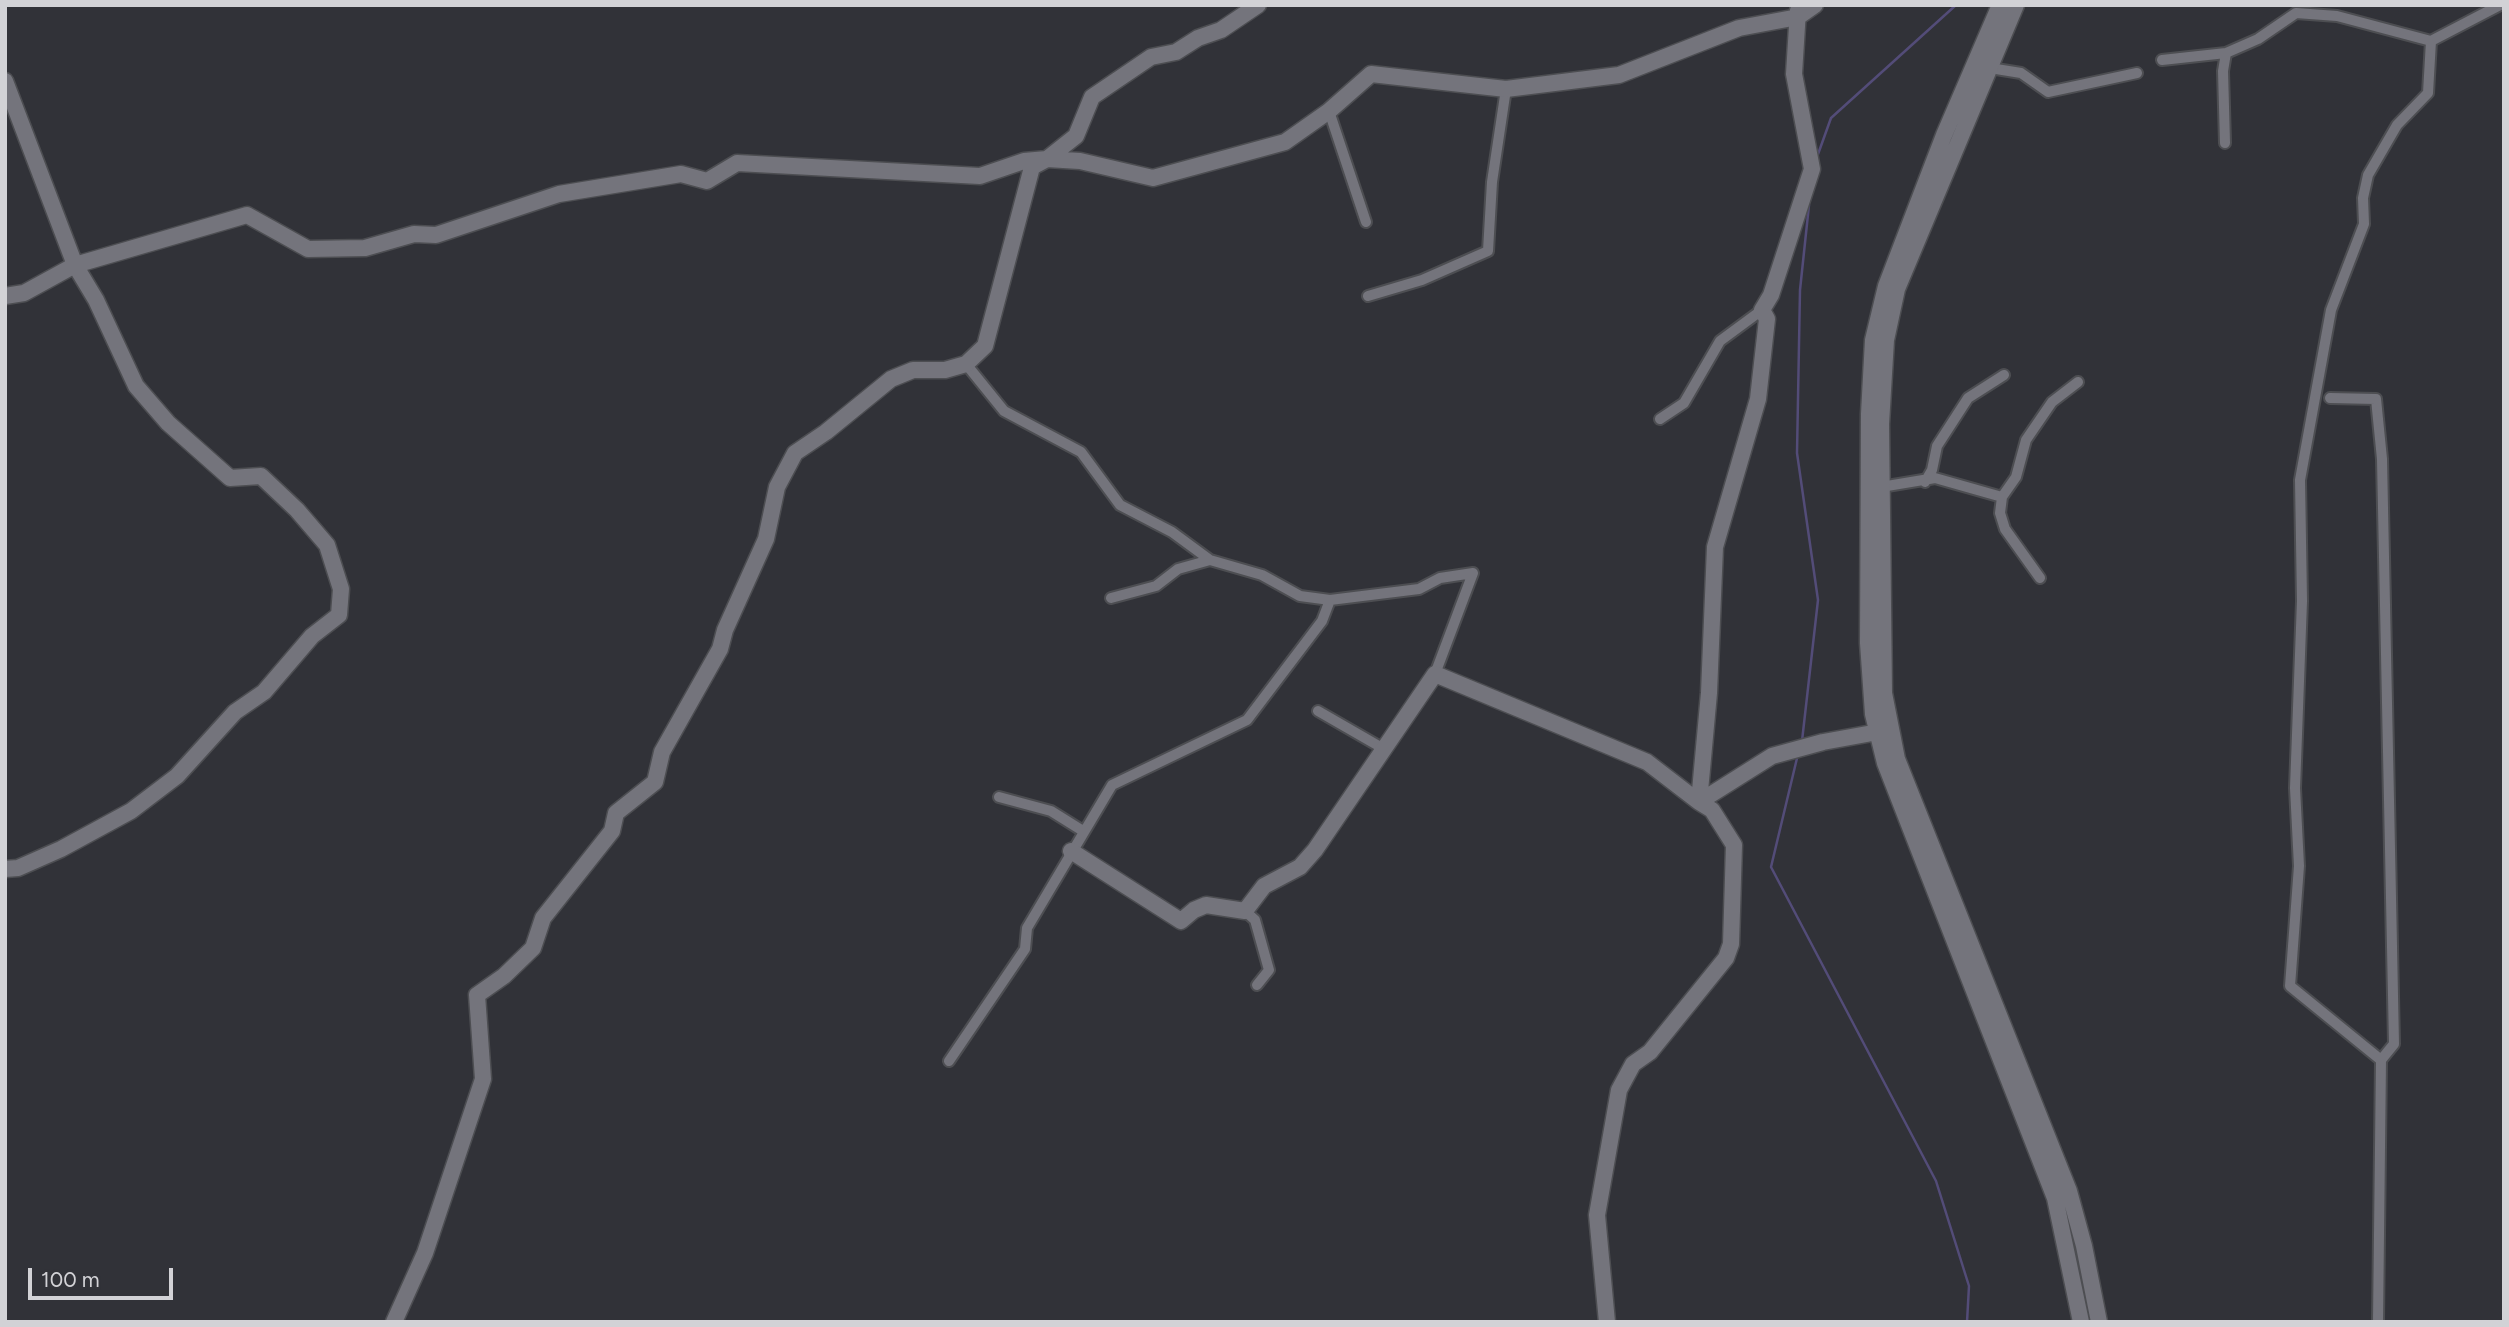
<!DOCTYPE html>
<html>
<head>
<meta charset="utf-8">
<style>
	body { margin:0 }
	#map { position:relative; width:2509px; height:1327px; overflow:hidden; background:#313238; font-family:Figtree,sans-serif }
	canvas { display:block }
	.frame { position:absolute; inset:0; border:7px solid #d2d2d6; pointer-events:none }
	.scale { position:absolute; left:28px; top:1268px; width:145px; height:32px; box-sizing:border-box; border:4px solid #d2d2d6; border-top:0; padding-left:9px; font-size:21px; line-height:24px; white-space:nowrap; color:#d2d2d6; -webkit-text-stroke:5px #313238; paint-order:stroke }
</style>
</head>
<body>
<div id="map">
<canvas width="2509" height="1327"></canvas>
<div class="frame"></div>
<div class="scale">100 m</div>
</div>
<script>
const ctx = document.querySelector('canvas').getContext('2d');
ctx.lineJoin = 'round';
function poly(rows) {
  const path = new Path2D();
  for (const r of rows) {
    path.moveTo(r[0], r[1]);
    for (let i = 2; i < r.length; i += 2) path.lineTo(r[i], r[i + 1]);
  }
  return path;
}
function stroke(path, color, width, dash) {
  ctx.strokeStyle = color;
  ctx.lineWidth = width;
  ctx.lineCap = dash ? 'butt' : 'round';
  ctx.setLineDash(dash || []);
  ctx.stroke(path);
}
stroke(poly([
	[1817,157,1831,118,1956,5],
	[1802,741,1818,600,1797,453,1800,290,1809,205],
	[1798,754,1771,867,1936,1181,1969,1286,1967,1322]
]), '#534c78', 2.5);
const street = poly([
	[2162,60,2226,53,2258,39,2296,13,2337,16,2431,41,2500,5],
	[1990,68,2021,73,2048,92,2137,73],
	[1329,111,1366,222],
	[2225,143,2223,71,2226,53],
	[1368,296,1422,280,1488,251,1492,182,1506,89],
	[966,364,1004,411,1081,452,1120,505,1172,532,1210,560,1262,575,1300,596,1330,600],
	[2330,398,2376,399,2382,459,2394,1044,2381,1060],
	[1660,419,1684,403,1720,341,1762,310],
	[1925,482,1932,470,1937,446,1968,398,2004,375],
	[1881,487,1935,478,2002,497],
	[2040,578,2005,529,2000,513,2002,497,2016,477,2026,440,2052,402,2078,382],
	[1111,598,1156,586,1178,569,1210,560],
	[1318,711,1384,749],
	[999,797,1051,811,1083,831],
	[1245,911,1255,920,1269,970,1257,985],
	[949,1061,1025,949,1027,928,1112,785,1247,720,1322,621,1330,600,1419,589,1440,578,1473,573,1435,674],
	[2378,1322,2381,1060,2290,986,2299,866,2295,788,2302,601,2300,480,2331,310,2364,224,2363,198,2368,175,2397,125,2428,93,2431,41]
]);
const secondary = poly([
	[2000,5,1944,135,1886,286,1873,340,1869,414,1868,643,1873,714,1885,763,2055,1198,2081,1322],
	[2016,5,1897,289,1886,340,1881,424,1884,693,1897,759,2069,1191,2084,1246,2099,1322],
	[5,81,75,265,96,300,136,386,168,423,230,478,261,476,297,510,327,545,341,589,339,615,312,636,264,692,235,712,177,776,131,811,61,849,18,868,5,869],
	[5,296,24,293,75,265,247,215,308,249,365,248,414,234,436,235,559,194,681,174,707,181,737,163,980,176,1024,161,1047,159,1076,136,1092,97,1151,57,1176,52,1198,38,1221,30,1258,5],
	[1071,851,1181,921,1194,910,1206,905,1245,911,1264,886,1300,867,1315,850,1435,674,1647,762,1699,802,1709,693,1715,547,1758,399,1767,319,1762,310,1771,295,1812,169,1794,74,1798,10],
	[394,1322,425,1253,483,1079,477,995,504,976,533,948,543,918,612,831,616,813,655,782,662,752,720,649,725,630,766,539,777,487,795,453,826,432,891,379,913,370,945,370,966,364,985,346,1032,167,1047,159,1080,161,1153,178,1285,142,1329,111,1371,74,1506,89,1619,75,1739,28,1798,17,1815,5],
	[1607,1322,1597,1215,1619,1090,1633,1064,1650,1052,1726,958,1731,944,1734,845,1712,810,1699,802,1772,756,1823,742,1878,732]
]);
stroke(street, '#4d4e52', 14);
stroke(secondary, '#4d4e52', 19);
stroke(street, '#74747c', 10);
stroke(secondary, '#74747c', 16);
</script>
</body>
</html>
